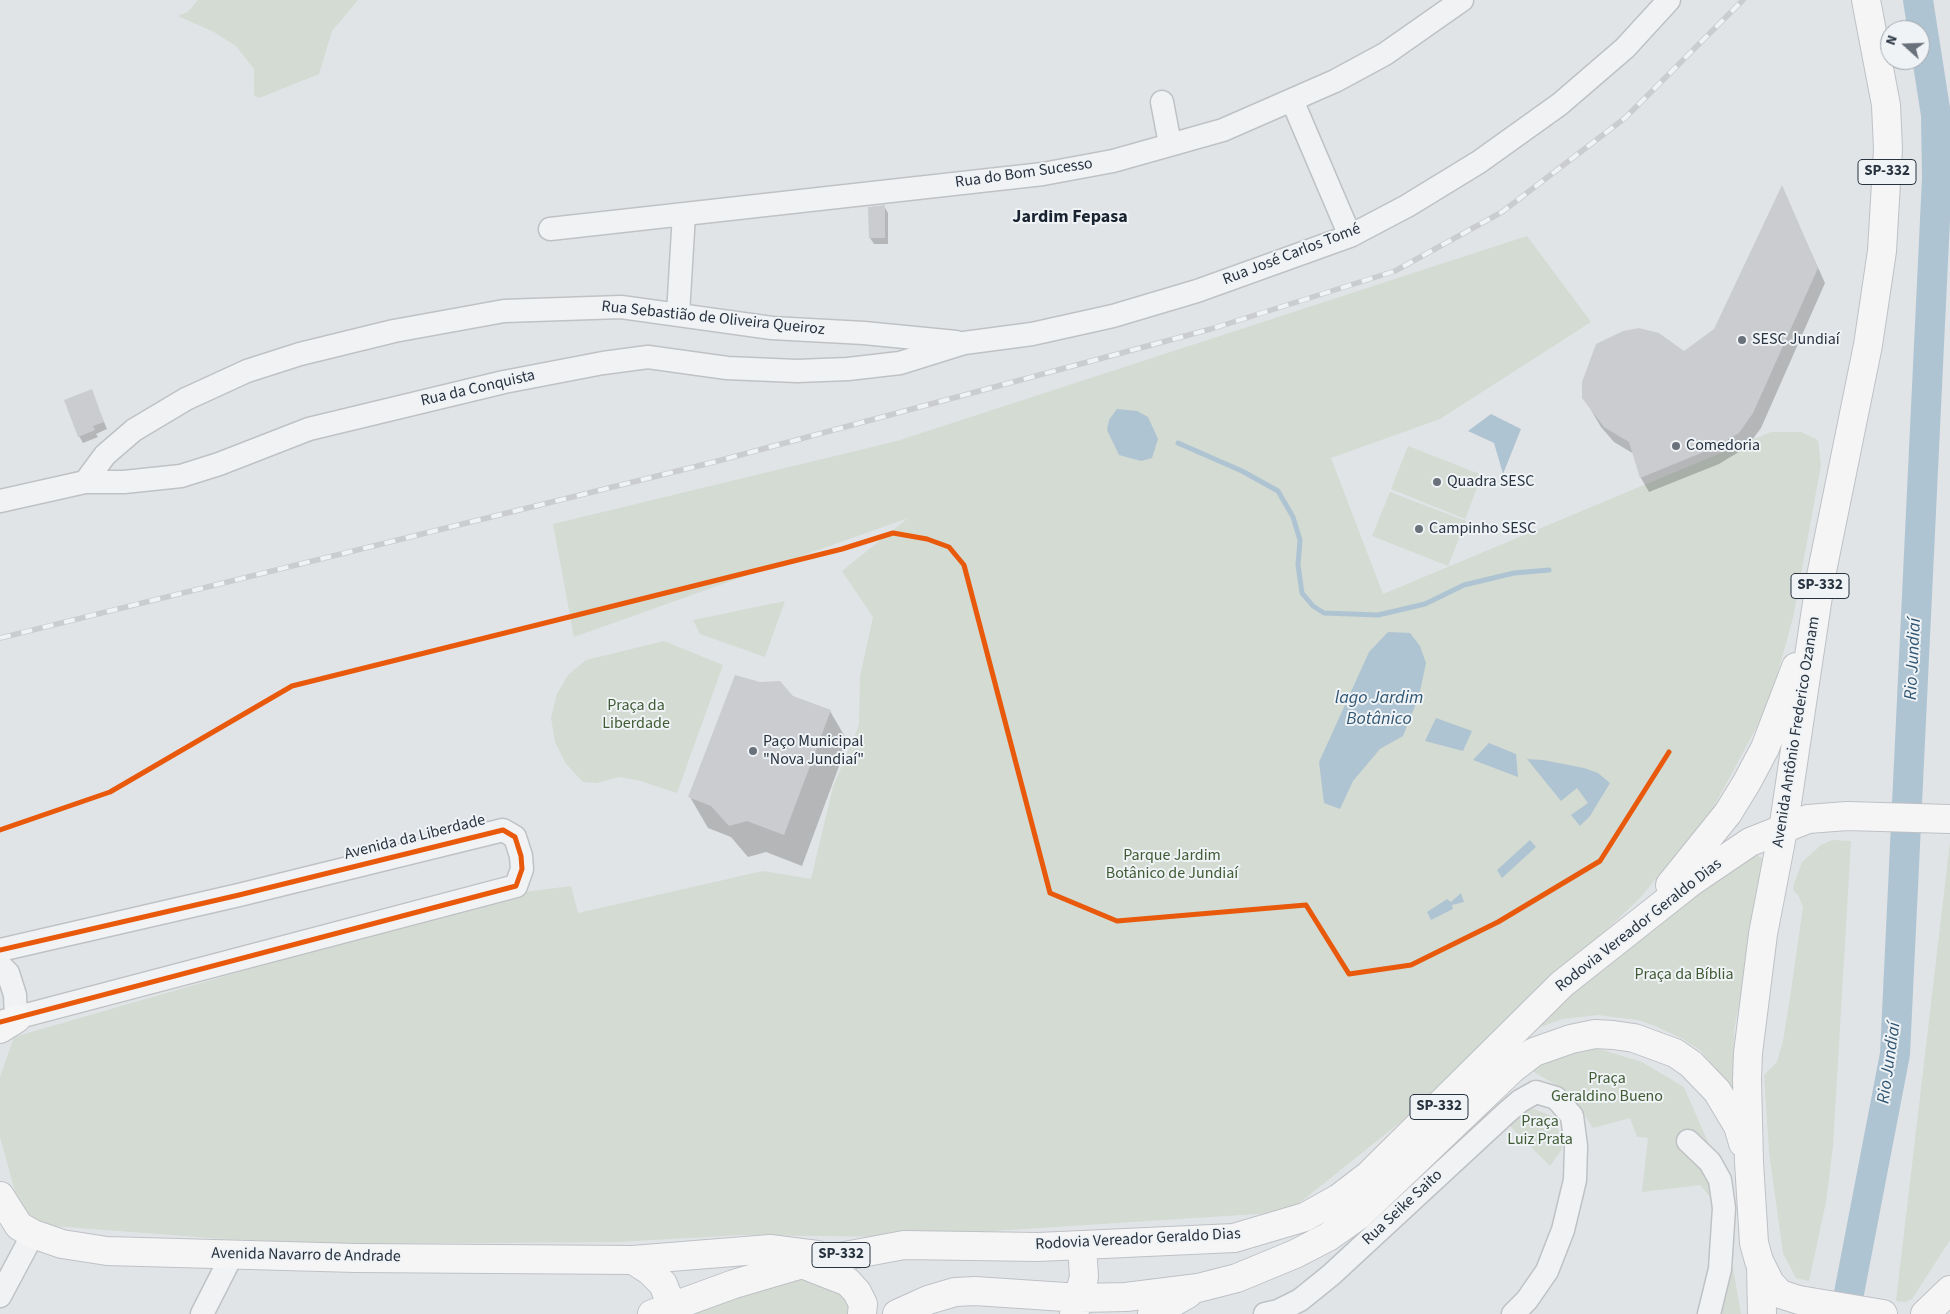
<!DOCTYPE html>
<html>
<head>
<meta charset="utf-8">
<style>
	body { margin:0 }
	#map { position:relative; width:1950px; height:1314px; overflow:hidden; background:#e1e4e7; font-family:"Source Sans 3",sans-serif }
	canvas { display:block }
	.north { position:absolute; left:1880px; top:20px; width:50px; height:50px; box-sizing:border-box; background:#eff3f6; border:1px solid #9fa6ad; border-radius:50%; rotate:290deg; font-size:14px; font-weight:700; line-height:20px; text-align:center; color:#283340 }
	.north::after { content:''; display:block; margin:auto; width:18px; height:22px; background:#69717a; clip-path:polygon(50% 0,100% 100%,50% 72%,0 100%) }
</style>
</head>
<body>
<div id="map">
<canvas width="1950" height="1314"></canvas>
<div class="north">N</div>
</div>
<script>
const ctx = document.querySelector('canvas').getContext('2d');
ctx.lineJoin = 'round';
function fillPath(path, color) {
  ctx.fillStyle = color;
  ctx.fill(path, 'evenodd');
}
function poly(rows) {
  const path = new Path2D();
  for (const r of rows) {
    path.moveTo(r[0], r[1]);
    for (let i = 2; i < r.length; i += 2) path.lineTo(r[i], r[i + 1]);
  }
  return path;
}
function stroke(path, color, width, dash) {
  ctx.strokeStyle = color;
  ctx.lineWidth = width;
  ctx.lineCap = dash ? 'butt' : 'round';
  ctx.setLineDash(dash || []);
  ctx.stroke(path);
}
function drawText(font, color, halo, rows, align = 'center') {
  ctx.font = font + ' "Source Sans 3",sans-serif';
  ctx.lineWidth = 4;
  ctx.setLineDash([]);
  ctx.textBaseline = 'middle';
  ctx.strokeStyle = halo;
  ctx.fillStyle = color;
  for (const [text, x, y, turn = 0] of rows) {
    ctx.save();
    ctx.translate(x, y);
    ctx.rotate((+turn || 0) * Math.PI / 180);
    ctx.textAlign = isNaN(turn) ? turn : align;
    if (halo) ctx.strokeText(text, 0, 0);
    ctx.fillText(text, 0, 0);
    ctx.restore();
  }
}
fillPath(poly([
	[198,0,358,0,332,31,319,74,259,98,254,95,254,69,236,46,214,32,178,16,188,12],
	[1527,236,1591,322,1440,419,1331,458,1383,594,1771,432,1801,432,1818,440,1821,465,1793,618,1769,704,1711,812,1640,898,1428,1100,1288,1212,900,1237,742,1235,617,1242,350,1244,224,1239,40,1225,19,1206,0,1137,0,1077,14,1037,509,894,571,886,578,913,763,871,811,879,833,787,859,725,860,676,873,617,842,571,908,518,574,637,553,524,897,441],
	[1408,446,1482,475,1465,519,1391,489],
	[1390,492,1466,521,1448,566,1372,536],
	[785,601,765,657,700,634,693,620],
	[664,641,723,665,677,793,637,780,619,777,597,783,583,782,566,764,555,742,551,718,557,694,568,675,586,660],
	[1832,840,1851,841,1833,1146,1826,1202,1809,1281,1796,1278,1783,1253,1769,1152,1764,1075,1777,1062,1783,1041,1790,998,1803,907,1798,895,1793,890,1794,884,1802,862,1821,845],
	[1950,842,1950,1240,1912,1299,1905,1302,1896,1301],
	[1757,855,1763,859,1765,867,1734,1031,1733,1079,1737,1100,1724,1079,1701,1051,1681,1038,1655,1026,1638,1020,1598,1015,1562,1019,1538,1028,1533,1023,1656,923,1746,859],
	[1593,1047,1642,1062,1684,1087,1721,1172,1722,1195,1710,1197,1700,1185,1642,1192,1648,1138,1637,1137,1630,1118,1593,1128,1570,1093,1527,1068],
	[1526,1106,1554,1117,1562,1140,1562,1149,1550,1166,1506,1122],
	[1728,1240,1741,1314,1715,1314],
	[805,1276,852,1299,850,1314,695,1314,742,1294]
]), '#d3dbd2');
fillPath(poly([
	[1117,409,1137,411,1148,417,1158,439,1152,458,1141,461,1119,455,1107,430,1109,420],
	[1491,414,1521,429,1503,474,1494,443,1468,431],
	[1388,632,1410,633,1420,646,1426,663,1419,696,1403,736,1380,749,1353,781,1340,809,1324,803,1319,762,1369,652],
	[1436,718,1472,731,1463,751,1425,741],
	[1489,743,1516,754,1518,777,1473,760],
	[1527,759,1543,760,1584,768,1598,773,1610,783,1590,816,1580,826,1571,815,1588,803,1577,788,1561,801],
	[1530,840,1536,847,1502,878,1497,870],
	[1461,893,1464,902,1452,905,1453,909,1431,920,1427,912,1447,899,1451,902]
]), '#afc4d2');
fillPath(poly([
	[1782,188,1825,283,1761,428,1747,447,1719,464,1649,492,1641,478,1634,454,1614,442,1601,427,1584,398,1684,352,1715,330],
	[884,206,888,213,888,244,874,244,870,238],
	[91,391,107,429,96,434,98,437,83,443,79,436],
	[792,697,830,711,848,742,802,866,766,852,748,857,731,837,708,828,690,797]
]), '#0003');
stroke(poly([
	[1178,443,1242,471,1278,491,1293,517,1300,540,1298,565,1302,593,1313,606,1324,613,1378,615,1425,604,1464,585,1514,573,1549,570]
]), '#afc4d2', 5);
stroke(poly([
	[1845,1314,1895,1054,1937,178,1936,115,1918,0]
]), '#afc4d2', 30);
fillPath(poly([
	[1782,185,1818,268,1753,413,1739,433,1711,449,1640,478,1629,442,1604,427,1582,398,1582,382,1596,344,1623,331,1639,328,1659,333,1684,351,1714,329],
	[885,205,885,238,869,238,868,207],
	[92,389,104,422,93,426,95,430,78,437,64,400],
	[735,675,760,682,780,681,793,696,831,710,784,835,747,821,729,826,711,806,688,797]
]), '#cacccf');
const minor = poly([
	[1292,100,1350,236],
	[1162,102,1170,144],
	[550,229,1043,174,1113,161,1223,130,1335,81,1385,54,1462,0],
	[678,314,684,214],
	[85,482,105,455,134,430,186,399,247,371,300,354,394,331,504,311,621,307,772,328,864,333,956,342],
	[0,501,85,482,124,482,181,476,219,464,309,429,504,382,603,363,648,357,727,368,797,371,848,369,900,363,964,343,1032,334,1113,316,1197,291,1350,236,1407,206,1479,162,1560,104,1625,48,1669,0],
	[0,950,239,895,503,830,515,837,521,856,522,869,516,886,0,1022],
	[0,965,8,973,15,995,16,1019],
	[1688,1141,1710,1162,1720,1180,1724,1208,1720,1269,1709,1314],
	[0,1296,33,1234],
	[202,1314,232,1255],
	[1265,1314,1278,1311,1300,1300,1331,1275,1505,1114,1520,1101,1536,1092,1556,1098,1572,1116,1576,1146,1575,1180,1563,1230,1547,1271,1527,1300,1513,1314]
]);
const major = poly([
	[1866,0,1886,105,1888,149,1882,251,1868,345,1821,576,1783,830,1763,934,1748,1053,1747,1079,1749,1162,1754,1243,1759,1261,1770,1283,1780,1294,1799,1300,1883,1314],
	[1670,885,1728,813,1747,782,1765,748,1796,667],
	[0,1029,16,1019],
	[0,1196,19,1226,33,1234,62,1244,107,1251,356,1258,633,1260,770,1249,817,1255],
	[633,1260,650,1271,663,1284,672,1307,670,1314],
	[802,1264,848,1282,857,1292,863,1304,862,1314],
	[1761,1266,1762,1314],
	[652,1314,734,1284,802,1264,904,1245,1038,1247,1234,1238,1305,1217,1339,1198,1369,1175,1562,984,1691,882,1750,842,1808,819,1847,816,1950,819],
	[897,1314,928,1300,955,1292,975,1291,1080,1298,1126,1297,1198,1288,1237,1278,1295,1254,1328,1237,1359,1215,1513,1068,1534,1052,1571,1039,1595,1034,1613,1035,1634,1038,1675,1053,1691,1064,1717,1091,1738,1126,1743,1143],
	[1074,1314,1084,1277,1082,1245],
	[1152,1314,1188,1294],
	[1925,1314,1950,1290]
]);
stroke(minor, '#bfc2c5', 25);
stroke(major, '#bec1c5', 30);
stroke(minor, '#f1f2f3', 22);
stroke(major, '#f5f5f6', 28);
const rail = poly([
	[0,638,714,462,1211,329,1395,271,1502,212,1625,118,1743,0]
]);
stroke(rail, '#cacccf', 5.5);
stroke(rail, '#eff3f6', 4, [11]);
stroke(poly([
	[0,830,110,792,292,686,842,549,893,533,927,539,949,547,964,565,1050,893,1117,921,1306,905,1349,974,1411,965,1498,922,1600,861,1669,752],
	[0,950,239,895,503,830,515,837,521,856,522,869,516,886,0,1022]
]), '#e8590c', 5);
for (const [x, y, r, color] of [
	[1742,340,5,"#69717a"],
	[1676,446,5,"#69717a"],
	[1437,482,5,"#69717a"],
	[1419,529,5,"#69717a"],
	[753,751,5,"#69717a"]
]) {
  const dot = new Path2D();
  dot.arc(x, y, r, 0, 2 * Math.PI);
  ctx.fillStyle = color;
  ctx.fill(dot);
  stroke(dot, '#eff3f6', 2);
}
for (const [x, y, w] of [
	[1887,172,58],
	[1820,586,58],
	[1439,1107,58],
	[841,1255,58]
]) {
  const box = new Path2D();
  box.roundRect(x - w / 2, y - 12.5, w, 25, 4);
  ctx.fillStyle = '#eff3f6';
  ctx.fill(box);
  stroke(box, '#283340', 1);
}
drawText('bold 15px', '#283340', null, [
	["SP-332",1887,172],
	["SP-332",1820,586],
	["SP-332",1439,1107],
	["SP-332",841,1255]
]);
drawText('16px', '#283340', '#eff3f6', [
	["Rua do Bom Sucesso",1024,174,-8],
	["Rua José Carlos Tomé",1292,255,-21],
	["Rua Sebastião de Oliveira Queiroz",713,319,6],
	["Rua da Conquista",478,389,-13],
	["Avenida Antônio Frederico Ozanam",1797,732,-81],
	["Avenida da Liberdade",415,838,-14],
	["Rodovia Vereador Geraldo Dias",1639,926,-38],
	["Rua Seike Saito",1403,1208,-43],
	["Rodovia Vereador Geraldo Dias",1138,1240,-3],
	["Avenida Navarro de Andrade",306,1256,1]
]);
drawText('16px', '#283340', '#eff3f6', [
	["SESC Jundiaí",1752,340],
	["Comedoria",1686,446],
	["Quadra SESC",1447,482],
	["Campinho SESC",1429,529],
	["Paço Municipal",763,742],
	["\"Nova Jundiaí\"",763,760]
], 'left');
drawText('16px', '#415c35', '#eff3f6', [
	["Praça da",636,706],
	["Liberdade",636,724],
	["Parque Jardim",1172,856],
	["Botânico de Jundiaí",1172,874],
	["Praça da Bíblia",1684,975],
	["Praça",1607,1079],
	["Geraldino Bueno",1607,1097],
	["Praça",1540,1122],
	["Luiz Prata",1540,1140]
]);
drawText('bold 18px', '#1a2431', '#eff3f6', [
	["Jardim Fepasa",1070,218]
]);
drawText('italic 18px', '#325774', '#eff3f6', [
	["Rio Jundiaí",1914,659,-87],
	["lago Jardim",1379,699],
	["Botânico",1379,720],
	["Rio Jundiaí",1890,1063,-82]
]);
</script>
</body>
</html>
